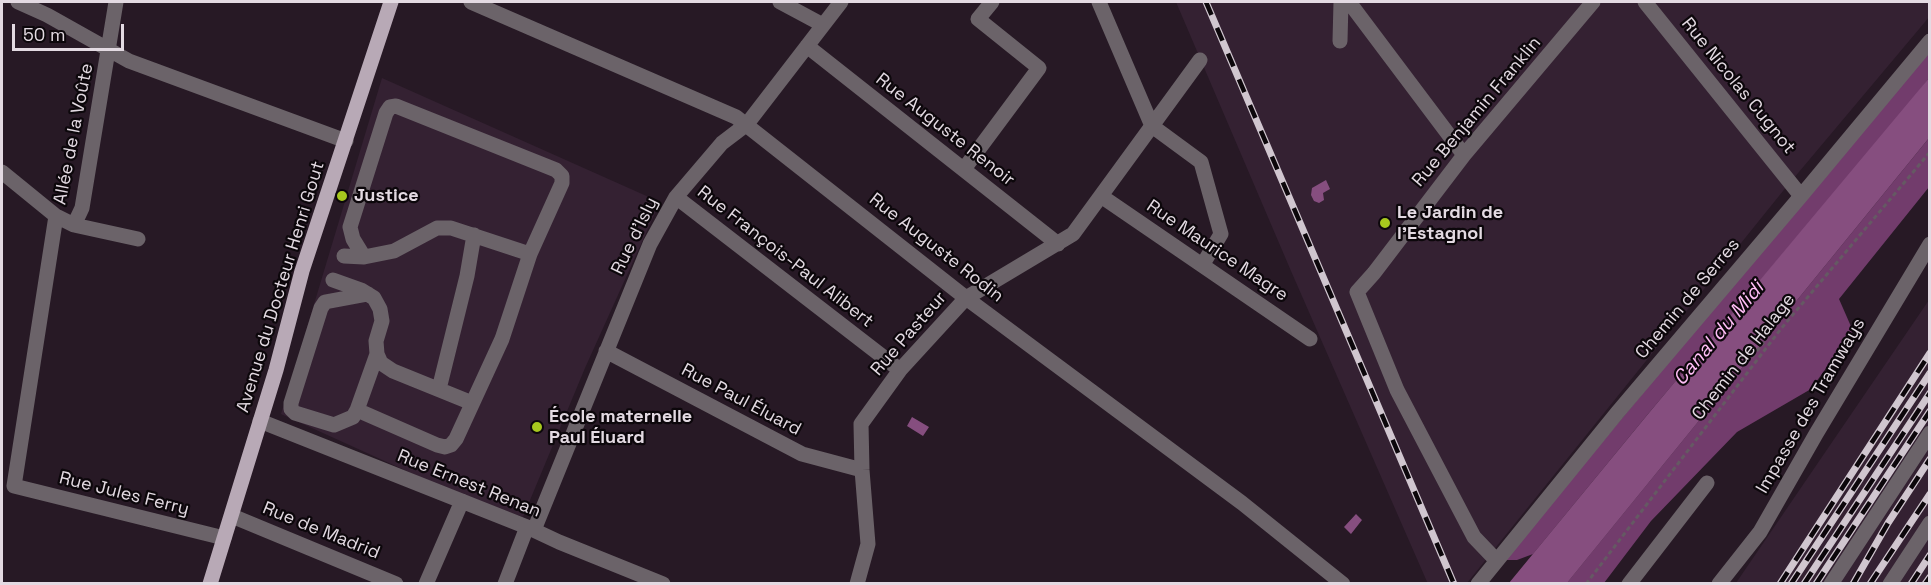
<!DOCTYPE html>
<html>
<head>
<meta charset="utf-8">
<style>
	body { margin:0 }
	#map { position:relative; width:1931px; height:585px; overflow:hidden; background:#271925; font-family:"Space Grotesk",sans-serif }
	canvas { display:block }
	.frame { position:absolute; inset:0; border:3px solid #e3dae2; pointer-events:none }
	.scale { position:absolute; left:12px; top:24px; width:112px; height:27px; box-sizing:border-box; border:3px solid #e3dae2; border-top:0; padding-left:8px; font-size:18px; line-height:21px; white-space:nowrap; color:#e3dae2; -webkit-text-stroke:4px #0c070b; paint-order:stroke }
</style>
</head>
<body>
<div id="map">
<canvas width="1931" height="585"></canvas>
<div class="frame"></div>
<div class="scale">50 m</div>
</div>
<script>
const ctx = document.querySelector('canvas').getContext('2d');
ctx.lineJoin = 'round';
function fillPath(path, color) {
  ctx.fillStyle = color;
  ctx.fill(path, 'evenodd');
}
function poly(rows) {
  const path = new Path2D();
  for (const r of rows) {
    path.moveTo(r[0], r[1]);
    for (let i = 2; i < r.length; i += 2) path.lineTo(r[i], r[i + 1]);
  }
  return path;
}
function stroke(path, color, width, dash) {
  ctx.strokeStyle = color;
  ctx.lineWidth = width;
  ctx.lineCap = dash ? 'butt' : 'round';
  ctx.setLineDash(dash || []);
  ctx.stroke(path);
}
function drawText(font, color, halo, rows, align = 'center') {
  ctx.font = font + ' "Space Grotesk",sans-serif';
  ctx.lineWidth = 4.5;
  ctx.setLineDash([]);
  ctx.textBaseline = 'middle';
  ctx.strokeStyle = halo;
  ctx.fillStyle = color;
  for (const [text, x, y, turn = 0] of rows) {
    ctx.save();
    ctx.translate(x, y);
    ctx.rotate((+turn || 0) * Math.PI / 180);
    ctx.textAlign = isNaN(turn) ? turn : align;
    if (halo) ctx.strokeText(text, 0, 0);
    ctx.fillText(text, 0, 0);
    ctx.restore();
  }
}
fillPath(poly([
	[1176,2,1929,2,1930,16,1783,191,1467,583,1428,584,1291,271],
	[382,78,660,202,585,368,523,517,475,502,281,414],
	[1929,300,1929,583,1736,583]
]), '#342132');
fillPath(poly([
	[1929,49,1929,78,1909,104,1648,414,1533,554,1517,560,1504,560],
	[1929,138,1929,187,1839,299,1853,331,1811,389,1737,432,1651,521,1604,583,1566,584]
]), '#723c6c');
fillPath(poly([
	[1929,78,1929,138,1567,583,1509,583,1648,414],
	[1326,180,1330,189,1323,193,1324,200,1319,203,1314,201,1311,195,1312,188],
	[912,417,929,427,923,436,907,426],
	[1356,514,1362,520,1351,534,1344,527]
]), '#864e7f');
stroke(poly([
	[1752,357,1764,342],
	[1586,584,1780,330,1930,152]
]), '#655963', 3, [4.5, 3]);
stroke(poly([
	[18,2,47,15,129,61,346,141],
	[471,2,736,117,966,298,1242,503,1343,584],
	[780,2,823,25],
	[1099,2,1152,126,1201,162,1221,234,1203,264],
	[1349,2,1464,155],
	[1645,2,1801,196],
	[1340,41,1341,2],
	[807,46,1058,244],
	[964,169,1039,68,978,19,992,2],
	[2,172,56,216,74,225,138,239],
	[1101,196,1310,339],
	[676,197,900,370],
	[56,216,14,486,224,538],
	[74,225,82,208,116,2],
	[344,256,364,257,394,251,437,228,451,228,530,254],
	[333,280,361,290,374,298,380,309,382,321,376,341,377,354,381,363,393,371,472,403],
	[368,294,325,302,321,308,291,403,291,409,295,413,334,425,353,417,357,410,377,354],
	[606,351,802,454,862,470],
	[439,389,467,276,474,235],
	[357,410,437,445,445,447,451,445,456,439,502,339,530,254,562,183,562,176,556,170,396,106,390,107,386,113,350,227,353,239,364,257],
	[260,421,527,527,559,542,663,584],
	[232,516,396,584],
	[534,530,650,244,676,197,722,143,747,124,841,2],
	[1496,560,1474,537,1397,390,1357,292,1374,273,1464,155,1593,2],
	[426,584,462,501],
	[505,584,527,527],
	[857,584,868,544,862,470,861,424,900,370,966,298,1073,234,1200,60],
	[1478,584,1617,413,1801,196,1930,41],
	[1629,584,1707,483],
	[1719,584,1760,532,1816,434,1930,244],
	[1831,584,1930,433],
	[1890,584,1930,523]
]), '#6b6369', 15);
stroke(poly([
	[210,584,276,370,302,271,391,2]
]), '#b8a9b6', 15);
const rail = poly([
	[1206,2,1454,584],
	[1780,584,1930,353],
	[1791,584,1930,373],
	[1804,584,1930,393],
	[1816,584,1930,411],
	[1853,584,1888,523,1930,459],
	[1870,584,1930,494],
	[1911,584,1930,555],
	[1925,584,1930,577]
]);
stroke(rail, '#d0c6cf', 7);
stroke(rail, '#0c070b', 4.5, [14]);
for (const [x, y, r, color] of [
	[342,196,6,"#a7c81e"],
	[1385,223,6,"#a7c81e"],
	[537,427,6,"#a7c81e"]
]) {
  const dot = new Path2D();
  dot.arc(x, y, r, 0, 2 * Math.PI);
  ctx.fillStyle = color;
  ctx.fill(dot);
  stroke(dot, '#0c070b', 2);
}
drawText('18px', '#e3dae2', '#0c070b', [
	["Rue Nicolas Cugnot",1738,86,51],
	["Rue Benjamin Franklin",1477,112,-50],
	["Rue Auguste Renoir",945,130,38],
	["Allée de la Voûte",74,134,-79],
	["Rue d'Isly",635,236,-64],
	["Rue Auguste Rodin",936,248,38],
	["Rue Maurice Magre",1217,251,34],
	["Rue François-Paul Alibert",785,257,38],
	["Avenue du Docteur Henri Gout",281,287,-73],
	["Chemin de Serres",1688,299,-50],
	["Rue Pasteur",909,334,-49],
	["Chemin de Halage",1744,357,-52],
	["Rue Paul Éluard",741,400,28],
	["Impasse des Tramways",1811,406,-60],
	["Rue Ernest Renan",469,484,22],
	["Rue Jules Ferry",124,494,14],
	["Rue de Madrid",321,531,22]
]);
drawText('bold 18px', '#e3dae2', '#0c070b', [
	["Justice",354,196],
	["Le Jardin de",1397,213],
	["l'Estagnol",1397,234],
	["École maternelle",549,417],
	["Paul Éluard",549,438]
], 'left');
drawText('italic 20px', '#ffbef6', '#0c070b', [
	["Canal du Midi",1719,334,-50]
]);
</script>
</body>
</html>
